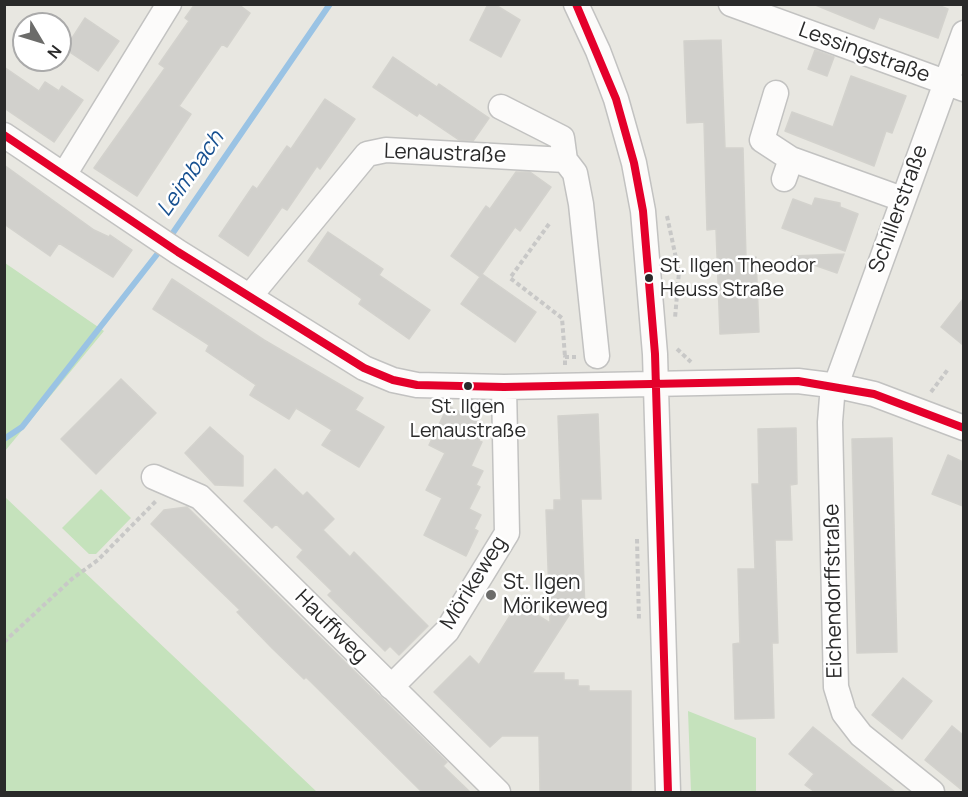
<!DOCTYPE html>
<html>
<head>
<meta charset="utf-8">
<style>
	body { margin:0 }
	#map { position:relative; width:968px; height:797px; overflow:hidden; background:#e8e7e1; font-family:Manrope,sans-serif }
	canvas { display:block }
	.frame { position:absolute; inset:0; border:6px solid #2a2a2a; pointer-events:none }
	.north { position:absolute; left:12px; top:12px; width:60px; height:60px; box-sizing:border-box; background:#fff; border:2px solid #aaa; border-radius:50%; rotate:128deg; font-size:16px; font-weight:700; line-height:24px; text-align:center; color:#2a2a2a }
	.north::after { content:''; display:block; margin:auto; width:21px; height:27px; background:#6c6c6a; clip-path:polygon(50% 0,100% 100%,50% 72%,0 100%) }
</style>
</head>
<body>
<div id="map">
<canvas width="968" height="797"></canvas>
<div class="frame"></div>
<div class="north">N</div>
</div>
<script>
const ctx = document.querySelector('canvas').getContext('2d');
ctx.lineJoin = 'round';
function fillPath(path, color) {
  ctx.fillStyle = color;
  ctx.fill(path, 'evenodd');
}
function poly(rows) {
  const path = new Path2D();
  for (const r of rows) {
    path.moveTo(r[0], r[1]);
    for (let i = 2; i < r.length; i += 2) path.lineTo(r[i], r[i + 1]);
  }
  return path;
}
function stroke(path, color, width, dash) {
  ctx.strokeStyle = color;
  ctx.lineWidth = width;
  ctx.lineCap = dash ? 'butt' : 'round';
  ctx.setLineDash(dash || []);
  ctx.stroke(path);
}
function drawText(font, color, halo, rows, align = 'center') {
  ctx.font = font + ' Manrope,sans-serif';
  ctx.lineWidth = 5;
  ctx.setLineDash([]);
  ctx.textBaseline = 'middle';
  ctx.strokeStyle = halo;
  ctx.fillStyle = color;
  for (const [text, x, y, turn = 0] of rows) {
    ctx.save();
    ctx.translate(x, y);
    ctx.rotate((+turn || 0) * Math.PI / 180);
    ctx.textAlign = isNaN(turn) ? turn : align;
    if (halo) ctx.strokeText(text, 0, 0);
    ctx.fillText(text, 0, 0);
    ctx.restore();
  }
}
fillPath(poly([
	[5,263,104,331,5,451],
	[101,489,131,518,96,554,89,554,62,528],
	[4,497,5,497,317,792,5,792],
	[688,711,756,738,756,792,691,792]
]), '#c5e2bc');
stroke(poly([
	[168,240,330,4],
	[4,439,22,427,162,248]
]), '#9ac3e4', 6);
const building = poly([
	[195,4,238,4,250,13,227,47,222,44,179,106,191,114,137,196,94,168,165,68,159,64,189,21,185,18,195,4],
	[488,4,494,4,520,20,501,57,470,40,488,4],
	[813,4,935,4,948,9,938,38,879,17,874,29,813,4],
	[85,18,119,41,98,71,65,49,85,18],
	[721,40,725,148,743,148,746,258,756,257,759,332,720,334,716,229,707,230,704,122,687,123,684,41,721,40],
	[815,50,834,57,827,76,808,69,815,50],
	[393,57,437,87,439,84,489,118,473,141,459,140,419,113,417,116,373,87,393,57],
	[4,67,39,91,45,82,59,91,62,86,83,100,54,142,4,108,4,67],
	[851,76,906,96,892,133,886,131,874,166,785,131,792,112,833,127,851,76],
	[325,99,355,119,320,169,317,166,287,210,282,207,248,256,219,236,253,186,257,189,287,146,291,149,325,99],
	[4,165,94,230,109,237,110,235,132,250,113,277,59,243,50,256,4,224,4,165],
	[516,172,530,172,551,187,520,231,515,227,482,274,536,312,515,342,461,304,480,277,451,256,486,206,490,209,516,172],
	[815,198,840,203,840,207,858,214,845,251,782,228,793,199,812,206,815,198],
	[328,232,383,269,379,275,430,310,409,339,359,304,362,299,308,261,328,232],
	[844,254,837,273,791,257,792,256,844,254],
	[172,279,264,340,363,398,355,410,384,427,359,467,322,445,332,430,296,408,289,419,250,395,256,385,206,351,209,345,153,309,172,279],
	[963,299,963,345,941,327,963,299],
	[121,379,156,413,96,474,61,439,121,379],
	[448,406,486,425,479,441,482,442,471,466,483,471,476,485,480,487,469,509,481,515,474,529,478,531,466,556,424,535,442,498,426,490,445,453,429,445,448,406],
	[598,414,601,499,581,499,585,611,571,612,532,673,564,673,564,680,578,680,578,686,589,686,589,691,631,691,631,792,540,792,539,736,502,736,490,747,434,692,470,656,479,665,518,603,550,623,546,510,554,510,554,500,561,500,558,416,598,414],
	[210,427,243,456,243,486,215,485,185,453,210,427],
	[796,428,797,484,790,485,792,540,775,540,778,643,772,643,774,718,735,719,733,644,740,643,738,569,755,569,752,484,759,484,758,429,796,428],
	[892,438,897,652,857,653,852,439,892,438],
	[948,455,963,462,963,506,932,494,948,455],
	[275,469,303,496,307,492,334,519,323,530,350,557,354,552,428,626,399,655,390,646,385,651,379,645,328,595,332,591,297,557,303,550,276,524,272,528,244,501,275,469],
	[187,507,447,762,443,766,470,792,422,792,306,677,304,679,272,648,237,612,240,610,151,524,164,510,187,507],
	[903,678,932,701,902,739,872,715,903,678],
	[952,726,963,735,963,791,925,760,952,726],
	[813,727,862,766,895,792,815,792,805,785,814,774,789,754,813,727]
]);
fillPath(building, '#d1d0cc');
stroke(building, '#d3d2cd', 1.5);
const minor = poly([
	[576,4,598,51,616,99,634,163,643,211,655,354,668,792],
	[731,4,964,89],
	[776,93,762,140,791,159],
	[501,107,562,138,565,160],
	[4,135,178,252,364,368,393,380,417,385,504,387,798,381,838,386,874,394,964,428],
	[64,175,169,4],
	[784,179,791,159,902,199],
	[250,296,367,154,386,150,565,160,575,173,581,204,597,356],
	[833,385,830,422,836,687,844,713,861,735,932,792],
	[836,385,964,33],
	[154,477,200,497,498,792],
	[391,687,447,631,507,533,504,387]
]);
stroke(minor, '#c2c2c1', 27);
stroke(poly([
	[667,216,679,272,675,318],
	[549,224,510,278,562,318,565,357],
	[677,349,691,362],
	[565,365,565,357,576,357],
	[931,392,949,368],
	[637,539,639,621],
	[4,642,73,578,98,560,157,500]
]), '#c8c8c7', 4, [4.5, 3]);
stroke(minor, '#fcfbfa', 24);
stroke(poly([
	[576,4,616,99,634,163,643,211,655,354,668,792],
	[4,135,178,252,364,368,393,380,417,385,504,387,798,381,874,394,964,428]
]), '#e4002b', 8);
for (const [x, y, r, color] of [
	[649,278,5,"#2a2a2a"],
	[468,386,5,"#2a2a2a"],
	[491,595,6,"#6c6c6a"]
]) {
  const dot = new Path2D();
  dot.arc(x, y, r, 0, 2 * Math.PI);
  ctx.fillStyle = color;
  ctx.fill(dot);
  stroke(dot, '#fff', 2);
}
drawText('20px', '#2a2a2a', '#fff', [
	["St. Ilgen Theodor",660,266],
	["Heuss Straße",660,290],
	["St. Ilgen",468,407,"center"],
	["Lenaustraße",468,431,"center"]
], 'left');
drawText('21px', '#2a2a2a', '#fff', [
	["Lessingstraße",864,53,20],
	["Lenaustraße",445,154,2],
	["Schillerstraße",899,209,-70],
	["Mörikeweg",474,583,-58],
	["Eichendorffstraße",834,591,-91],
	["Hauffweg",331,627,45]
]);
drawText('21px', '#2a2a2a', '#fff', [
	["St. Ilgen",503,583],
	["Mörikeweg",503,607]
], 'left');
drawText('italic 22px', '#185191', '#fff', [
	["Leimbach",191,174,-55]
]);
</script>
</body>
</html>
